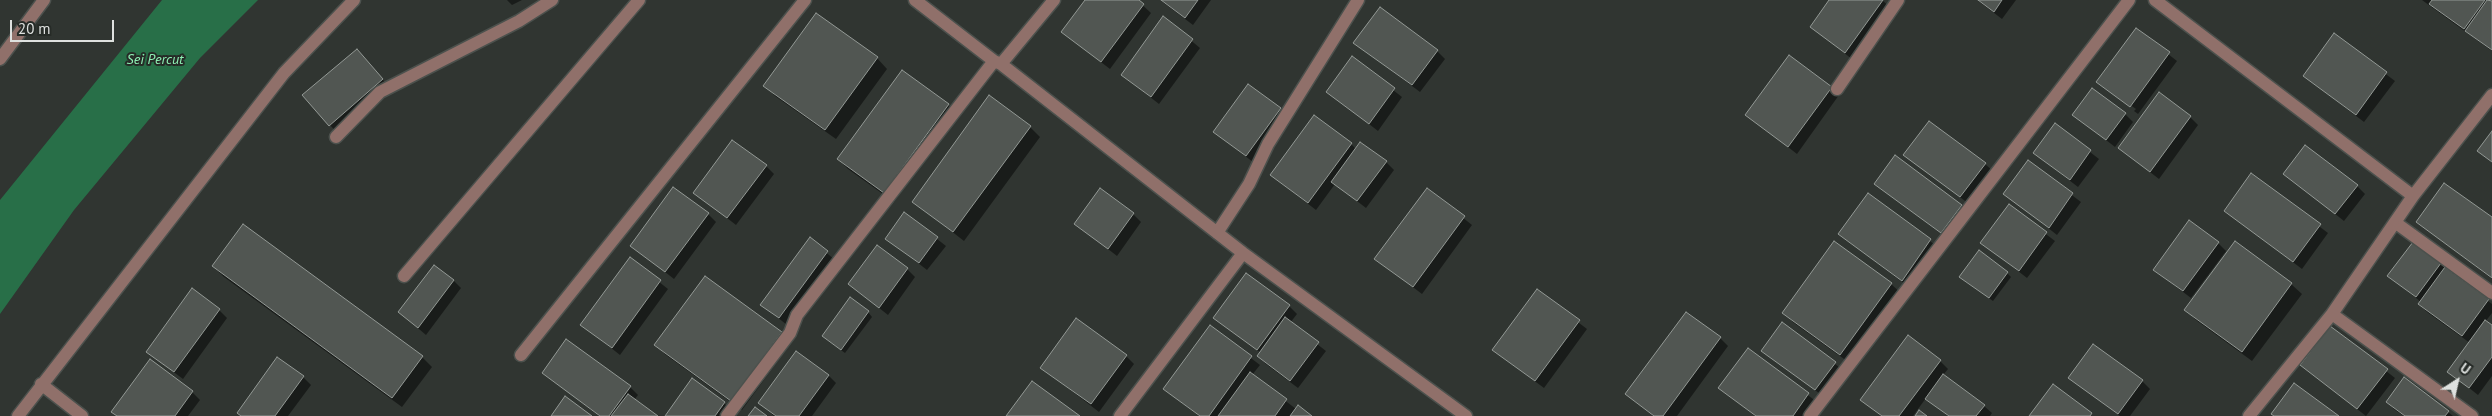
<!DOCTYPE html>
<html>
<head>
<meta charset="utf-8">
<style>
	body { margin:0 }
	#map { position:relative; width:2492px; height:416px; overflow:hidden; background:#303531; font-family:"PT Sans",sans-serif }
	canvas { display:block }
	.north { position:absolute; left:2432px; top:356px; width:50px; height:50px; -webkit-text-stroke:4px #262b27; paint-order:stroke; rotate:35deg; font-size:14px; font-weight:700; line-height:20px; text-align:center; color:#dee1df }
	.north::after { content:''; display:block; margin:auto; width:18px; height:22px; background:#dee1df; clip-path:polygon(50% 0,100% 100%,50% 72%,0 100%) }
	.scale { position:absolute; left:10px; top:20px; width:104px; height:22px; box-sizing:border-box; border:2px solid #dee1df; border-top:0; padding-left:6px; font-size:15px; line-height:18px; white-space:nowrap; color:#dee1df; -webkit-text-stroke:4px #262b27; paint-order:stroke }
</style>
</head>
<body>
<div id="map">
<canvas width="2492" height="416"></canvas>
<div class="north">U</div>
<div class="scale">20 m</div>
</div>
<script>
const ctx = document.querySelector('canvas').getContext('2d');
ctx.lineJoin = 'round';
function fillPath(path, color) {
  ctx.fillStyle = color;
  ctx.fill(path, 'evenodd');
}
function poly(rows) {
  const path = new Path2D();
  for (const r of rows) {
    path.moveTo(r[0], r[1]);
    for (let i = 2; i < r.length; i += 2) path.lineTo(r[i], r[i + 1]);
  }
  return path;
}
function stroke(path, color, width, dash) {
  ctx.strokeStyle = color;
  ctx.lineWidth = width;
  ctx.lineCap = dash ? 'butt' : 'round';
  ctx.setLineDash(dash || []);
  ctx.stroke(path);
}
function drawText(font, color, halo, rows, align = 'center') {
  ctx.font = font + ' "PT Sans",sans-serif';
  ctx.lineWidth = 4;
  ctx.setLineDash([]);
  ctx.textBaseline = 'middle';
  ctx.strokeStyle = halo;
  ctx.fillStyle = color;
  for (const [text, x, y, turn = 0] of rows) {
    ctx.save();
    ctx.translate(x, y);
    ctx.rotate((+turn || 0) * Math.PI / 180);
    ctx.textAlign = isNaN(turn) ? turn : align;
    if (halo) ctx.strokeText(text, 0, 0);
    ctx.fillText(text, 0, 0);
    ctx.restore();
  }
}
fillPath(poly([
	[162,0,258,0,200,58,74,210,0,314,0,200]
]), '#286f48');
fillPath(poly([
	[507,0,522,0,512,5],
	[1086,0,1137,0,1151,13,1110,69,1062,32],
	[1160,0,1211,0,1193,25],
	[1830,0,1882,0,1891,8,1853,60,1811,26],
	[1977,0,2016,0,2002,19],
	[2422,0,2488,0,2492,3,2492,51],
	[817,15,877,58,887,69,836,139,775,96,765,85],
	[1164,18,1200,48,1159,104,1122,75],
	[2136,29,2177,61,2138,114,2134,111,2136,109,2098,82],
	[2334,35,2395,81,2364,122,2304,76],
	[1355,43,1437,51,1445,59,1420,92],
	[357,50,390,88,337,133,330,125],
	[1352,58,1402,97,1378,131,1328,92],
	[1831,88,1839,95,1797,154,1747,115],
	[948,105,958,115,894,202,848,169,838,159],
	[1280,109,1288,117,1254,163,1214,131],
	[2125,114,2133,122,2115,147,2074,115],
	[2190,117,2198,125,2159,179,2119,148],
	[2055,125,2099,159,2078,187,2034,153],
	[1030,127,1040,137,964,241,914,202],
	[1351,144,1356,149,1386,162,1394,170,1366,208,1335,184,1316,210,1271,175],
	[1905,155,1985,164,1993,171,1969,204],
	[2028,162,2081,202,2057,235,2005,194],
	[766,166,774,174,736,225,695,193],
	[2285,174,2357,186,2365,194,2344,221],
	[2251,175,2328,233,2302,269,2225,211],
	[1875,184,1961,206,1969,214,1950,240],
	[1427,189,1472,225,1422,294,1376,259],
	[1868,194,1939,248,1910,288,1839,234],
	[2009,206,2055,241,2027,278,1982,243],
	[904,213,946,246,927,270,886,238],
	[708,214,716,222,674,279,632,246],
	[1133,214,1141,222,1117,256,1076,224],
	[2492,219,2492,279,2417,222],
	[810,239,835,260,787,325,762,305],
	[1835,243,1891,284,1902,294,1851,364,1794,323,1784,313],
	[2218,243,2226,251,2191,298,2154,270],
	[630,259,668,289,620,355,582,325],
	[2440,264,2492,304,2492,313,2485,322,2492,327,2492,376,2478,395,2449,372,2470,343,2427,312,2419,304,2421,302,2389,276],
	[213,266,422,357,432,367,402,407,224,277],
	[907,269,915,277,888,315,849,284],
	[2007,273,2011,277,1993,301,1965,281],
	[454,281,461,288,426,335,399,312],
	[2291,284,2302,294,2252,361,2196,320,2186,310],
	[1537,291,1587,329,1544,388,1493,350],
	[1289,306,1297,314,1290,323,1326,351,1298,388,1266,364,1258,356,1261,353,1215,317],
	[219,310,227,318,183,379,147,352],
	[868,312,872,317,845,353,827,340],
	[1783,323,1844,371,1824,397,1763,350],
	[1210,327,1260,365,1252,375,1296,409,1310,416,1199,416,1173,396,1165,388],
	[2330,327,2395,378,2366,416,2301,365],
	[781,333,791,343,742,410,666,355,656,345],
	[1720,338,1728,346,1677,416,1653,416,1627,394],
	[1748,350,1817,402,1807,416,1755,416,1720,388],
	[1126,356,1134,364,1099,412,1042,368],
	[1940,361,1948,369,1943,375,1984,406,1992,413,1990,416,1948,416,1926,398,1913,416,1881,416,1862,400],
	[543,373,630,387,638,395,634,400,656,416,599,416],
	[828,375,836,383,812,416,774,416,759,403],
	[303,377,311,385,288,416,242,416],
	[2070,378,2142,381,2150,389,2130,416,2120,416],
	[2404,379,2448,412,2453,416,2404,416,2395,410,2387,402],
	[693,380,724,403,734,414,733,416,667,416],
	[192,392,200,400,188,416,117,416]
]), '#0007');
const building = poly([
	[1085,0,1139,0,1144,4,1101,62,1061,32,1085,0],
	[1161,0,1198,0,1185,18,1161,0],
	[1829,0,1883,0,1845,53,1810,27,1829,0],
	[1978,0,2002,0,1994,12,1978,0],
	[2432,0,2485,0,2464,29,2429,4,2432,0],
	[2487,0,2492,1,2492,50,2465,31,2487,0],
	[1380,7,1438,50,1412,85,1353,43,1380,7],
	[816,13,878,57,825,130,763,86,816,13],
	[1163,16,1193,39,1151,97,1121,75,1163,16],
	[2136,28,2170,52,2130,107,2096,82,2136,28],
	[2334,33,2387,72,2356,115,2303,76,2334,33],
	[357,49,383,79,329,126,302,95,357,49],
	[1789,55,1832,87,1788,147,1745,115,1789,55],
	[1352,56,1395,88,1369,124,1326,92,1352,56],
	[902,70,949,104,884,193,837,159,902,70],
	[1248,84,1281,108,1246,156,1213,132,1248,84],
	[2092,88,2126,113,2106,140,2072,115,2092,88],
	[2159,92,2191,116,2150,172,2118,148,2159,92],
	[989,95,1031,126,953,232,912,202,989,95],
	[1314,115,1352,143,1308,203,1270,175,1314,115],
	[1929,121,1986,163,1960,197,1903,155,1929,121],
	[2055,123,2091,150,2070,180,2033,153,2055,123],
	[2492,131,2492,162,2477,151,2492,131],
	[732,140,767,165,727,218,693,193,732,140],
	[1360,142,1387,161,1357,201,1331,182,1360,142],
	[2305,145,2358,185,2335,214,2283,174,2305,145],
	[1895,155,1962,205,1941,233,1874,184,1895,155],
	[2028,160,2073,193,2049,228,2003,194,2028,160],
	[2251,173,2321,224,2293,262,2224,211,2251,173],
	[2444,183,2492,217,2492,278,2416,222,2444,183],
	[673,187,709,213,665,272,630,246,673,187],
	[1100,188,1134,213,1108,249,1074,224,1100,188],
	[1427,188,1465,216,1413,287,1374,259,1427,188],
	[1868,193,1931,239,1902,281,1838,234,1868,193],
	[2009,204,2047,232,2019,271,1980,243,2009,204],
	[904,212,938,237,919,263,885,239,904,212],
	[2189,220,2219,242,2183,291,2153,270,2189,220],
	[243,224,423,356,392,398,212,266,243,224],
	[810,237,828,251,779,318,760,305,810,237],
	[1834,241,1892,283,1840,355,1782,313,1834,241],
	[2235,241,2292,283,2242,352,2184,310,2235,241],
	[2413,242,2441,263,2416,297,2387,276,2413,242],
	[877,245,908,268,879,308,848,284,877,245],
	[1979,250,2008,272,1989,298,1959,277,1979,250],
	[630,257,661,280,612,348,580,325,630,257],
	[434,265,454,280,418,328,398,312,434,265],
	[2445,267,2489,299,2462,336,2418,304,2445,267],
	[1246,273,1290,305,1257,350,1213,318,1246,273],
	[705,276,782,332,731,401,654,345,705,276],
	[192,288,220,309,174,372,146,352,192,288],
	[1537,289,1580,320,1535,381,1492,350,1537,289],
	[850,297,869,311,841,350,822,336,850,297],
	[1686,312,1721,337,1663,416,1654,416,1625,394,1686,312],
	[1285,317,1319,342,1290,381,1257,356,1285,317],
	[1076,318,1127,355,1091,404,1040,368,1076,318],
	[2485,320,2492,325,2492,357,2469,388,2447,372,2485,320],
	[1782,322,1836,362,1815,390,1761,351,1782,322],
	[1210,325,1252,356,1209,416,1200,416,1163,389,1210,325],
	[2330,326,2388,369,2357,409,2300,365,2330,326],
	[1908,335,1941,360,1899,416,1882,416,1860,400,1908,335],
	[566,339,631,386,609,416,600,416,542,373,566,339],
	[2093,344,2143,380,2118,414,2068,378,2093,344],
	[1748,348,1809,393,1793,416,1756,416,1718,388,1748,348],
	[796,351,829,375,799,416,776,416,758,403,796,351],
	[277,357,304,376,275,416,241,416,237,413,277,357],
	[150,359,193,391,175,416,117,416,111,412,150,359],
	[1250,372,1287,399,1275,416,1218,416,1250,372],
	[1943,374,1985,405,1976,416,1949,416,1925,399,1943,374],
	[2404,377,2449,411,2445,416,2405,416,2386,402,2404,377],
	[692,378,725,402,715,416,665,416,692,378],
	[1032,381,1080,416,1006,416,1032,381],
	[2294,383,2339,416,2274,416,2271,414,2294,383],
	[2053,384,2092,413,2090,416,2029,416,2053,384],
	[628,394,658,416,611,416,628,394],
	[565,396,592,416,551,416,565,396],
	[1298,405,1312,416,1290,416,1298,405],
	[755,407,767,416,748,416,755,407],
	[1919,410,1927,416,1915,416,1919,410]
]);
fillPath(building, '#515652');
stroke(building, '#939995', 1);
const minor = poly([
	[915,0,994,61,1001,64,1243,253,1466,416],
	[2155,0,2413,196],
	[0,59,44,0],
	[1001,64,1054,0],
	[1837,89,1898,0],
	[336,137,380,92,519,21,552,0],
	[2396,223,2492,293],
	[1217,233,1249,184,1268,144,1358,0],
	[404,276,639,0],
	[2332,314,2472,416],
	[521,355,805,0],
	[41,384,82,416],
	[18,416,284,73,354,0],
	[727,416,790,333,797,315,994,61],
	[1120,416,1243,253],
	[1810,416,2129,0],
	[2249,416,2332,314,2413,196,2492,95]
]);
stroke(minor, '#4c514d', 15);
stroke(minor, '#90706a', 12);
drawText('italic 14px', '#8ef0b4', '#262b27', [
	["Sei Percut",155,60]
]);
</script>
</body>
</html>
